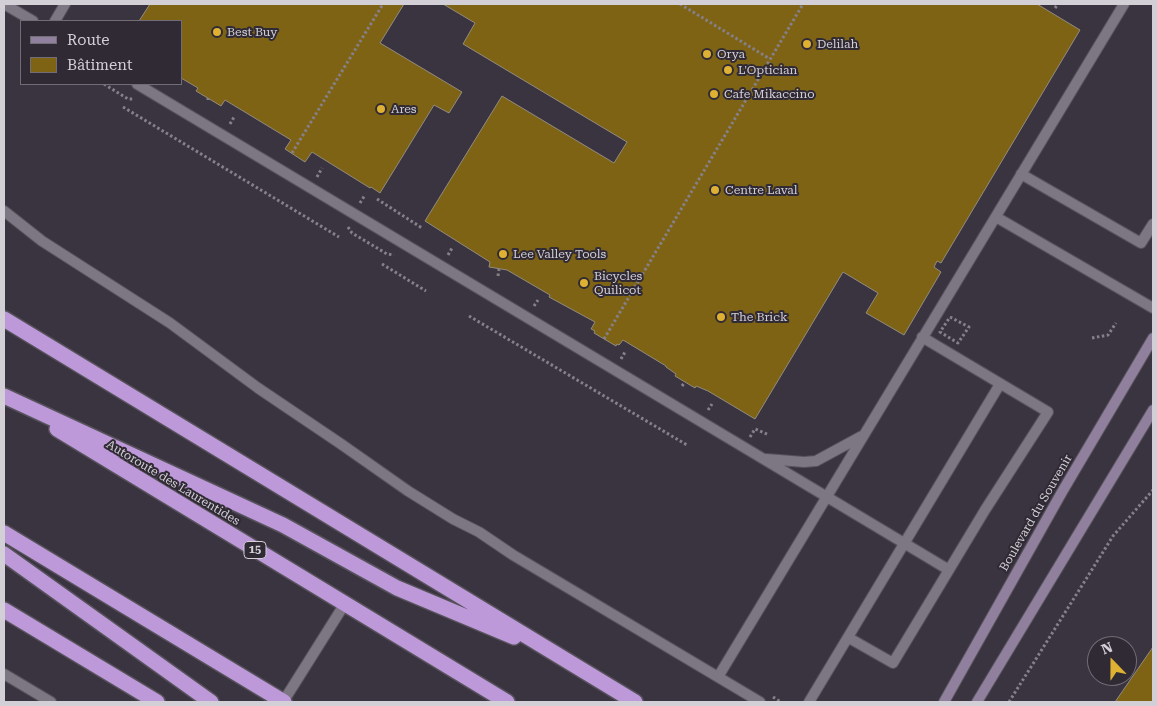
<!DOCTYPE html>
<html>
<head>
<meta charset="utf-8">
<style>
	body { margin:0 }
	#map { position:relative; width:1157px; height:706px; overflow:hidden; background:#3a3440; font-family:"Roboto Serif",serif }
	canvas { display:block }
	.frame { position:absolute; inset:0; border:5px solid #d3cfd7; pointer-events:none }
	.legend { position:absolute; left:20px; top:20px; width:162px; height:65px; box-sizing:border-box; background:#302a35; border:1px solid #716c76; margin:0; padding:6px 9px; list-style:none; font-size:15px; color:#d3cfd7 }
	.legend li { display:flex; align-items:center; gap:10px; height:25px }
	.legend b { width:25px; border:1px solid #716c76 }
	.north { position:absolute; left:1087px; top:636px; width:50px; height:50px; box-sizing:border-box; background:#302a35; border:1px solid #716c76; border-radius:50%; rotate:338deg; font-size:14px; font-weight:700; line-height:20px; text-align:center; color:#d3cfd7 }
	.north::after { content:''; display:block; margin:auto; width:18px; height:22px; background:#deb133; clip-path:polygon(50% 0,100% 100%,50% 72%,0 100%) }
</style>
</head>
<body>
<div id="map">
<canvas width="1157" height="706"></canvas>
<div class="frame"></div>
<ul class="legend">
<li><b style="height:6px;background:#90809d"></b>Route</li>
<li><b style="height:14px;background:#7f6315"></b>Bâtiment</li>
</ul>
<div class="north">N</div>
</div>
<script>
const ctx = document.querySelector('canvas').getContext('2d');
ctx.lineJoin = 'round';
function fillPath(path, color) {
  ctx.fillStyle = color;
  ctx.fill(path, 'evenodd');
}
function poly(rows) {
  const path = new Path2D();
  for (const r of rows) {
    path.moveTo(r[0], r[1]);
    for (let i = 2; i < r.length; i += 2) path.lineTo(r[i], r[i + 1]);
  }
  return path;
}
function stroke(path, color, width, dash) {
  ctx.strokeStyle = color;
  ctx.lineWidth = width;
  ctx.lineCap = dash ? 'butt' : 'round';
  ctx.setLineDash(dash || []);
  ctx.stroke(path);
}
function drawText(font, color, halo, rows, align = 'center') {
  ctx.font = font + ' "Roboto Serif",serif';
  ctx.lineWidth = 4;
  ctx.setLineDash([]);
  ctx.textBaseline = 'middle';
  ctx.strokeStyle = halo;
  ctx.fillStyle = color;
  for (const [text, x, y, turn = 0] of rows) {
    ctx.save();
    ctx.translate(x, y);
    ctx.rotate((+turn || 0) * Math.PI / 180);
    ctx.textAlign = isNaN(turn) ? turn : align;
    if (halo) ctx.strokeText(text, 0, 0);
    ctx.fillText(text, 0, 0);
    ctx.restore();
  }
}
const building = poly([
	[150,4,404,4,380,43,462,92,449,113,434,105,380,193,371,187,370,188,312,152,305,162,285,149,291,140,225,100,221,106,196,91,198,88,181,78,181,21,139,21,150,4],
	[443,4,1037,4,1080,30,941,263,937,261,934,267,941,272,904,335,866,313,878,293,843,272,755,419,708,391,696,386,695,388,675,376,676,374,666,367,666,366,623,340,619,345,617,344,616,346,594,333,595,331,591,329,595,322,549,297,550,295,507,270,489,267,490,262,425,221,502,96,614,163,627,142,463,44,475,23,443,4],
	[1153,647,1153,702,1115,702,1153,647]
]);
fillPath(building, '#7f6315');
stroke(building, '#928c7e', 1);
const lane = poly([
	[4,4,33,21],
	[55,21,65,4],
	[137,84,949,570],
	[1021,174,1141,243,1153,224],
	[4,211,42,241,170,323,258,388,341,444,408,491,453,519,479,532,513,555,760,702],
	[996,217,1153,308],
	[766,459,804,462,816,461,862,436],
	[849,638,893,663,985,510,1048,412,922,337],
	[4,674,51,702],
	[718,677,1124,4],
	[283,702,344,605],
	[809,702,1000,384]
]);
const secondary = poly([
	[944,702,1062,492,1153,338],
	[977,702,1153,410]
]);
const highway = poly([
	[4,319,635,702],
	[4,396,283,525,397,588,514,637],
	[57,429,507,702],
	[4,533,284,702],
	[4,554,211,702],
	[4,610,157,702]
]);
stroke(lane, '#56525b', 12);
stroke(secondary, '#56525b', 12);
stroke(highway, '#56525b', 18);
stroke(poly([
	[680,4,770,59],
	[1055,8,1058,4],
	[104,84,128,99,133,99],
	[208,100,208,98],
	[123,107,339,237],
	[230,124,234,117],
	[292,153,383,4],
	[317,177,322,168],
	[377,199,422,228],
	[360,203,365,195],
	[348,227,352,233,387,254,394,255],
	[448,255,452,248],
	[382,264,426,291],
	[498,276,499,269],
	[534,306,538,300],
	[469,316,687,445],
	[950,317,969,327,958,343,940,332,950,317],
	[1092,338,1108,335,1116,323],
	[604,339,803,4],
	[621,359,625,352],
	[682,386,685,382],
	[708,410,712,404],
	[750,437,755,429,769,435],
	[773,697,781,702],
	[1009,702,1113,536,1153,490]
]), '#85808a', 3, [2.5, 2.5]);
stroke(lane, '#7d7683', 10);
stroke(secondary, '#90809d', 10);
stroke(highway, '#bd99d9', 15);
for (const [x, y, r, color] of [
	[217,32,5,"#deb133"],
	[807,44,5,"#deb133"],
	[707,54,5,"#deb133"],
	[728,70,5,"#deb133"],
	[714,94,5,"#deb133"],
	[381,109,5,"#deb133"],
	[715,190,5,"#deb133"],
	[503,254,5,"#deb133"],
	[584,283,5,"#deb133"],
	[721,317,5,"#deb133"]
]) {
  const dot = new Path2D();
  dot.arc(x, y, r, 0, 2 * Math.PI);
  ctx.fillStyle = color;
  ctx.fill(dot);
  stroke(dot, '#302a35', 2);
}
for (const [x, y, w] of [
	[255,550,22]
]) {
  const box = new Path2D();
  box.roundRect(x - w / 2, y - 8.5, w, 17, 4);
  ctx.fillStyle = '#302a35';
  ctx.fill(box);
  stroke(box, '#d3cfd7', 1);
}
drawText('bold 11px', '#d3cfd7', null, [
	["15",255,550]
]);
drawText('12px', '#d3cfd7', '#302a35', [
	["Best Buy",227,32],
	["Delilah",817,44],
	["Orya",717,54],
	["L'Optician",738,70],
	["Cafe Mikaccino",724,94],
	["Ares",391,109],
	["Centre Laval",725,190],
	["Lee Valley Tools",513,254],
	["Bicycles",594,276],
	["Quilicot",594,290],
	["The Brick",731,317]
], 'left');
drawText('12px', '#d3cfd7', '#302a35', [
	["Autoroute des Laurentides",173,483,31],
	["Boulevard du Souvenir",1036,513,-60]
]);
</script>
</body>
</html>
